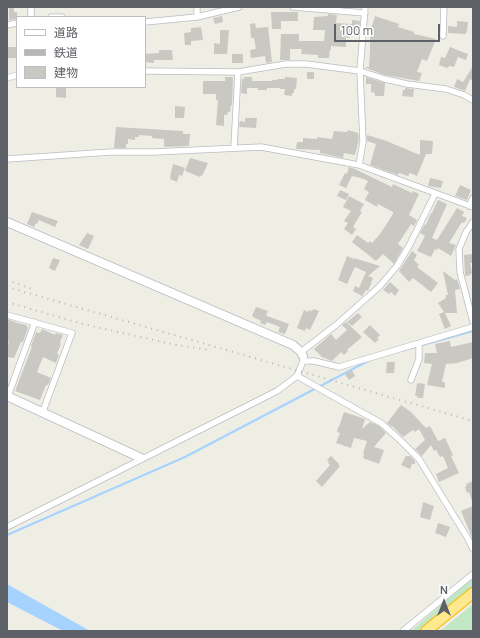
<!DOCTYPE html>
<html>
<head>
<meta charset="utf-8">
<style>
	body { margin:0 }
	#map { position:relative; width:480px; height:638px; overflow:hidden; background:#efeee5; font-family:Manrope,"Noto Sans JP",sans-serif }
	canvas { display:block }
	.frame { position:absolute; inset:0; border:8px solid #5d6066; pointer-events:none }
	.legend { position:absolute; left:16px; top:16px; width:130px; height:72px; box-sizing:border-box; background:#fff; border:1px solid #bebfc2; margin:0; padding:5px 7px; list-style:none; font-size:12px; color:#5d6066 }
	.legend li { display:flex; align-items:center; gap:8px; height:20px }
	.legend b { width:20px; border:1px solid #bebfc2 }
	.north { position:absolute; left:424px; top:582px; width:40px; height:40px; -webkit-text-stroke:3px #fff; paint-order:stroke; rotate:0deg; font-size:11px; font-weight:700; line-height:16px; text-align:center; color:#5d6066 }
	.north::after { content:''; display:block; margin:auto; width:14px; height:18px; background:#5d6066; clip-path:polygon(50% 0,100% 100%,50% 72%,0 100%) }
	.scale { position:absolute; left:334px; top:24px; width:106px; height:18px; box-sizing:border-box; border:2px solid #5d6066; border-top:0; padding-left:5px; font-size:12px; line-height:14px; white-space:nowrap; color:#5d6066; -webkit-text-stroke:3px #fff; paint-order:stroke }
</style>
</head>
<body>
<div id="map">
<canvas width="480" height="638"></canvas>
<div class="frame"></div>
<ul class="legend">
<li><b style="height:5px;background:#fff"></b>道路</li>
<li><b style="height:5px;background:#b6b7b7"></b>鉄道</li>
<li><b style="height:11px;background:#cac8c2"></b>建物</li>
</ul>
<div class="north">N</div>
<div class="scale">100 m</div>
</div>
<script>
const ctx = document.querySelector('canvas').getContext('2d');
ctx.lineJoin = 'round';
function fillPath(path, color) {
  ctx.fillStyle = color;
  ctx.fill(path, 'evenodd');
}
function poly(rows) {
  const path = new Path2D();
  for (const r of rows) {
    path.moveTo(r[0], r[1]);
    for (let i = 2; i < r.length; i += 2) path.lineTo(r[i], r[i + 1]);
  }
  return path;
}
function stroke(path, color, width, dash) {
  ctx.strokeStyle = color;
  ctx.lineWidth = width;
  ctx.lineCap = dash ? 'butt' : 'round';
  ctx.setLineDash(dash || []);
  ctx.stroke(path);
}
fillPath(poly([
	[473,577,473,589,421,631,411,631],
	[473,604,473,630,471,631,440,631]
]), '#c2e7c4');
fillPath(poly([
	[7,584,90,631,63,631,7,602]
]), '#a6d2ff');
stroke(poly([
	[401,351,473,331],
	[7,535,185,457,370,360]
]), '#a6d2ff', 2);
fillPath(poly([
	[9,7,14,7,14,12,17,12,17,19,9,20],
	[271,12,298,12,298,21,281,21,281,29,272,29],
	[328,14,337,15,336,23,352,24,352,20,360,21,359,35,350,34,350,38,346,37,346,47,331,46,331,50,330,50,329,58,318,58,318,55,301,54,302,49,290,49,290,60,280,60,281,34,299,34,299,41,324,41,325,30,313,30,314,17,328,16],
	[222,16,223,22,215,24,213,18],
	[375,16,399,24,398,27,414,32,414,34,436,39,427,61,422,59,417,72,422,73,419,81,385,75,366,68,366,67,369,67,370,50,370,36,367,36,368,28,371,29],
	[457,21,468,22,467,32,466,31,466,34,448,33,448,26,457,27],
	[255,23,256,28,268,27,272,62,266,63,265,56,251,58,250,50,256,49,254,38,251,38,250,24],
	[201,27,203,40,191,41,191,45,185,45,184,33,191,32,191,28],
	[220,30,229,30,227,54,214,54,214,43,220,44],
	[7,47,17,47,17,58,7,58],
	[450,47,468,54,466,60,458,57,454,67,450,66,447,68,439,65,441,57,445,58],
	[159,50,172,50,173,60,154,60,154,63,145,62,145,54,159,53],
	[232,54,243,54,243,63,232,63],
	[473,66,473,81,470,79,465,91,454,87,457,79,463,82],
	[307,72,314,72,314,79,307,79],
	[225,77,232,77,233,78,232,105,231,105,230,112,228,112,227,115,224,115,224,126,216,125,218,100,216,100,216,94,203,94,203,81,225,81],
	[244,77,252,77,252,81,272,81,272,80,277,80,277,79,285,79,285,77,297,78,296,89,294,89,294,93,292,93,292,96,284,95,285,89,280,89,280,88,267,88,267,90,258,90,258,88,247,88,247,94,241,93,242,79,244,79],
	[366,77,385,83,384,96,375,96,375,93,371,92,371,84,366,84],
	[56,87,66,87,66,98,56,97],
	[405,88,414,89,413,97,402,96,403,90,405,90],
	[175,106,185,107,184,118,175,118],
	[245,118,257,118,256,128,239,127,240,121,245,122],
	[116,127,183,131,183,134,190,134,189,146,164,147,164,139,152,138,152,136,139,135,139,137,135,137,135,140,128,139,128,144,126,144,126,148,114,148],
	[348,130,358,133,359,139,355,155,344,153,343,158,320,153,320,150,296,149,297,142,303,142,303,138,317,139,317,137,332,139,334,131,347,132],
	[367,135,384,140,420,155,420,140,433,141,432,154,426,154,417,176,410,173,408,176,399,173,398,175,370,165,376,144,367,141],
	[190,158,208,163,202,176,201,175,200,177,185,171],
	[173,164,185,168,182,176,179,175,177,182,170,179,171,178,170,177],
	[349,167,355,169,392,187,393,184,412,193,413,191,419,194,409,215,417,220,414,226,411,224,398,244,403,248,394,264,383,254,376,261,352,242,357,235,368,243,370,241,372,243,380,234,393,214,393,212,378,204,377,207,365,200,369,192,364,189,368,181,361,178,352,176,346,188,339,185,345,173,347,174],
	[430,178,443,181,441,188,428,186],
	[460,185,471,190,467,200,455,196],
	[340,190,349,194,346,200,337,196],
	[349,196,364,204,360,211,362,212,353,227,356,229,352,235,344,229,348,223,344,221,351,211,343,207],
	[438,200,447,204,432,238,437,240,457,208,464,212,462,216,467,218,464,223,462,222,449,243,456,245,451,256,438,248,437,250,435,249,431,257,417,251,425,236,420,233,425,224,426,225,431,213,432,213],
	[32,212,58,221,55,227,39,220,37,224,36,223,34,227,27,224],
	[87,233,94,236,88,249,79,245],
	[412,251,417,255,414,260,419,265,417,267,438,283,431,292,413,278,409,282,399,271],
	[473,254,473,263,470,263,472,273,470,274,471,275,465,276,464,255],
	[347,256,354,259,354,258,380,266,368,276,373,278,368,291,366,290,362,296,353,291,355,286,359,288,366,272,355,267,347,284,338,280],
	[53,258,60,260,55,271,49,268],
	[443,271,455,280,457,279,460,289,455,290,457,313,445,313,451,326,445,329,439,314,444,312,438,303,446,298,446,295,448,295],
	[390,282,399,290,395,296,391,292,389,294,383,290],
	[256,307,268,311,266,315,267,316,289,324,285,334,278,332,280,327,267,322,265,325,260,323,261,321,253,317,252,316],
	[313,309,319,311,310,330,306,328,305,331,297,328,304,310,308,312,309,310,312,311],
	[358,313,362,317,352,326,347,322],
	[7,319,18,323,26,325,28,328,23,342,21,342,14,358,7,357,7,346,9,342,7,341],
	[346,322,362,337,347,350,348,351,344,355,341,352,332,361,322,357,314,349,331,334,336,340,347,330,342,325],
	[370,325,380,335,377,338,379,339,375,343,363,332],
	[42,329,55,335,56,333,63,335,60,342,61,344,57,354,59,355,56,363,43,357,37,372,51,378,48,385,46,385,40,400,15,391,32,347,31,346,36,332,40,333],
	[450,341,451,347,473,342,473,358,457,363,446,364,442,382,445,382,445,388,427,385,432,364,424,363,425,353,437,353,435,344],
	[387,362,395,362,394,373,386,373],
	[352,370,355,376,349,380,345,374],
	[419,383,425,384,423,398,417,398,418,396,415,396,417,384],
	[401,405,411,412,426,428,430,426,438,441,445,438,453,455,451,456,459,473,439,482,436,474,448,468,443,456,440,457,436,450,434,451,431,445,422,456,415,449,425,440,419,429,415,432,413,430,403,437,392,426,392,427,387,423],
	[344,412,365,419,362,429,370,422,379,426,386,433,374,447,384,450,379,464,363,458,364,453,363,453,367,441,354,438,351,448,336,443,340,433,337,432,338,427,339,427],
	[331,456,339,464,338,465,340,466,322,487,316,481,330,465,328,463,329,462,327,460],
	[406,456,410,456,415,461,415,464,412,464,410,469,401,465],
	[473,481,473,501,472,501,469,492,467,493,465,487,467,486,466,484],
	[423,502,434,506,430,520,420,517],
	[473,506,473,540,461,511],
	[438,523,450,527,446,537,435,533]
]), '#cac8c2');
const street = poly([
	[293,7,365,13],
	[31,17,31,7],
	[51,17,62,17],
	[197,17,197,7],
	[145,22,197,17,239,7],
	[7,25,17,23],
	[443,36,444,7],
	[145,71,238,72,286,64,306,64,360,71,385,79,407,84,446,89,464,95,473,100],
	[7,78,17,75],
	[234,147,238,72],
	[7,159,111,152,155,152,261,147,359,165,473,207],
	[359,165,363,142,360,71,365,7],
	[469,206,473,198],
	[473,222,466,232,459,249,460,272,473,322],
	[7,315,72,333,43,411],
	[301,352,336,325,379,287,397,266,409,246,435,194],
	[303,361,314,361,339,367,473,327],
	[297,376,381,423,400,440,419,459,467,537,473,549],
	[411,380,419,359,419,344],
	[8,396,35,322],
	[7,527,277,391,297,376,303,361,303,356],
	[403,631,473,574]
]);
const secondary = poly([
	[7,222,293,345,301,352,303,356],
	[7,396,141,458]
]);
const highway = poly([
	[426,631,473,593]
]);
stroke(street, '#babcc1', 7);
stroke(secondary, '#bbbdc3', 10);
stroke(highway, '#f5b900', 12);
stroke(street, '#fff', 5.5);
stroke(secondary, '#fff', 8);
stroke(highway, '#fee98e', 10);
stroke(poly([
	[7,280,32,289],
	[7,287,473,421],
	[7,302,83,324,176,345,209,350]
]), '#b6b7b7', 2, [1, 5]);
</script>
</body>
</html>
